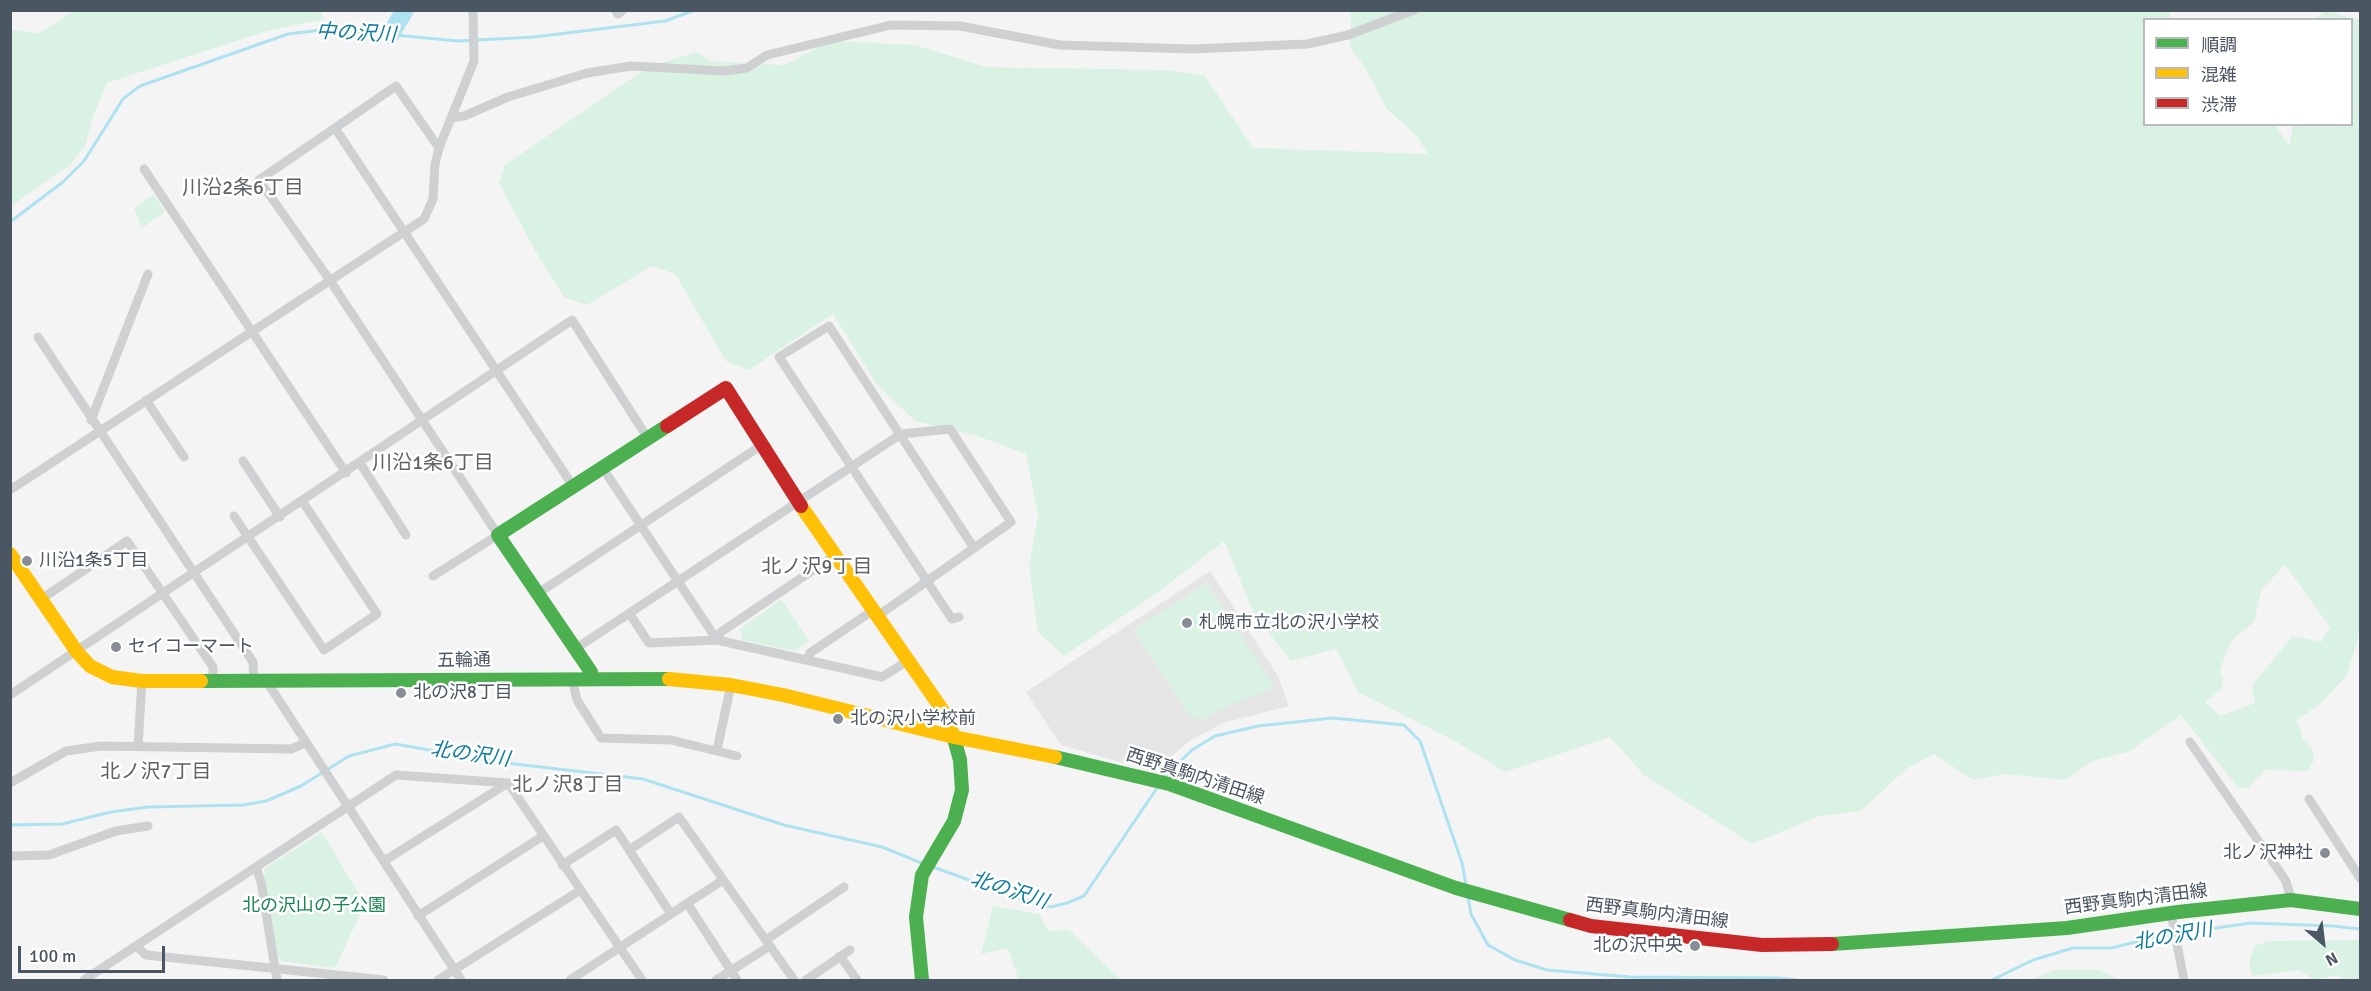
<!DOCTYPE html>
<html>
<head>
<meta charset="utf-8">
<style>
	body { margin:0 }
	#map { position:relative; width:2371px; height:991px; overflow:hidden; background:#f4f4f4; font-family:Signika,"Noto Sans JP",sans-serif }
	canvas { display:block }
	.frame { position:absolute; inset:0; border:12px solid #4a5661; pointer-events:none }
	.legend { position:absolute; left:2143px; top:18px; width:210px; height:108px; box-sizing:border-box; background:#fff; border:2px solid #b7bbc0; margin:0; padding:8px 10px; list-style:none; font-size:18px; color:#4a5661 }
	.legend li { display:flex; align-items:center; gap:12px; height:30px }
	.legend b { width:30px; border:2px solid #b7bbc0 }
	.north { position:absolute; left:2293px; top:913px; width:60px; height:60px; -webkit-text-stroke:4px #fff; paint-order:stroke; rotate:152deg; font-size:16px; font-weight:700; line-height:24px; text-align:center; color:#4a5661 }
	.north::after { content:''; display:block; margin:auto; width:21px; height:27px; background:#4a5661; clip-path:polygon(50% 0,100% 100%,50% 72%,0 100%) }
	.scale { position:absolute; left:18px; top:946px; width:147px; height:27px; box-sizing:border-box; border:3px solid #4a5661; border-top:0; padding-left:8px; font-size:18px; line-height:21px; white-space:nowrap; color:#4a5661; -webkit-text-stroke:4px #fff; paint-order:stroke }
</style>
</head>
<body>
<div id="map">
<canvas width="2371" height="991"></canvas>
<div class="frame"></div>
<ul class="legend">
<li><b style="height:8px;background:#4caf50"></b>順調</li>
<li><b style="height:8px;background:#ffc107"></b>混雑</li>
<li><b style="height:8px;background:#c62828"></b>渋滞</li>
</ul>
<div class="north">N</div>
<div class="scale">100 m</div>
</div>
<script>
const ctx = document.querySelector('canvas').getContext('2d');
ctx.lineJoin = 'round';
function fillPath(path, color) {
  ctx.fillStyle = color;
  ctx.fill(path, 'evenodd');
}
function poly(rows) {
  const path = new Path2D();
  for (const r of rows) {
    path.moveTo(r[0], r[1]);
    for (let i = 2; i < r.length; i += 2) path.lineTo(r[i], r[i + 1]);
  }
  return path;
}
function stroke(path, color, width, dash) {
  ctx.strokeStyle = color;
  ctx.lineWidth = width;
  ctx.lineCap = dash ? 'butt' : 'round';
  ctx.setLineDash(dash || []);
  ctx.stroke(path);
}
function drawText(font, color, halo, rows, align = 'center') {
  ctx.font = font + ' Signika,"Noto Sans JP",sans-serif';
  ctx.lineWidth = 5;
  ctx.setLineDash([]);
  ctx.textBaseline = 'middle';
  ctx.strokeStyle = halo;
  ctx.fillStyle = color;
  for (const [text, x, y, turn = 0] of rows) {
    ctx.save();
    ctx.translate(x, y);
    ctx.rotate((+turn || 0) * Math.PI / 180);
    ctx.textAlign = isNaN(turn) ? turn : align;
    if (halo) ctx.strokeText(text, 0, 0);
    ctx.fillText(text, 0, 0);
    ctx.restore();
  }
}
fillPath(poly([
	[1210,571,1278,676,1289,706,1223,723,1188,742,1172,756,1158,773,1061,745,1026,692]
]), '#e6e5e6');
fillPath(poly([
	[1351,10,2169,11,2170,19,2144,20,2144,124,2275,125,2289,146,2293,125,2352,124,2352,20,2317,18,2325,11,2360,20,2360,631,2347,675,2320,704,2297,720,2303,739,2312,747,2314,760,2308,771,2265,770,2249,787,2238,788,2181,715,2130,751,2093,761,2065,780,2005,774,1973,780,1934,754,1906,769,1861,811,1819,816,1752,844,1644,775,1610,737,1505,772,1455,741,1358,692,1336,649,1291,661,1254,614,1224,541,1157,593,1064,656,1038,632,1029,567,1038,515,1026,454,978,436,915,421,877,385,833,314,749,370,726,361,675,274,652,266,587,305,564,297,536,252,499,183,505,165,648,67,697,52,710,61,785,65,830,41,915,45,986,67,1167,70,1205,76,1253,148,1428,154,1416,135,1387,109,1364,66,1350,48],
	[2285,565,2330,627,2321,642,2293,636,2252,685,2255,703,2220,716,2205,702,2221,689,2223,680,2220,670,2231,641,2254,622,2261,590],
	[74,11,320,10,325,19,266,31,107,83,92,119,86,144,70,165,11,206,11,30,39,33],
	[154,194,165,212,142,228,134,208],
	[1207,583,1275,688,1229,705,1203,720,1189,715,1133,630],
	[781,599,809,641,794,651,742,640,740,629],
	[322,832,365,904,335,968,281,961,276,954,264,875,265,868],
	[993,906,1039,914,1048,931,1069,930,1121,980,1019,980,1008,948,981,954],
	[2360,940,2360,980,2343,980,2339,975,2314,980,2300,970,2252,976,2249,963,2254,946,2269,941],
	[2054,970,2099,970,2119,980,2030,980]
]), '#d9f2e3');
stroke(poly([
	[10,222,63,182,84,161,123,99,140,86,288,34,330,29,458,41,534,37,665,21,695,10],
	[1164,777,1192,750,1215,736,1258,726,1333,718,1404,725,1420,741,1462,863,1466,885],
	[10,825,62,824,111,812,148,807,243,805,266,801,301,786,349,756,395,744,498,762,643,779,784,825,882,847,924,864],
	[933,867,1039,905,1051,907,1067,903,1084,896,1159,785],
	[1468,897,1471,914,1488,945,1515,960,1547,970,1630,977,1778,978,1797,980],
	[1992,980,2033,960,2073,948,2111,948,2160,936,2251,923,2333,926,2360,929]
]), '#aee2f0', 3);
stroke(poly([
	[390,35,405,10]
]), '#aee2f0', 18);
stroke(poly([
	[615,10,618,14,623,10],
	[452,118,464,116,508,97,587,73,631,66,724,71,747,68,767,55,891,25,960,26,1060,45,1192,49,1307,44,1348,35,1414,10],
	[335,128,396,86,439,148],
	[144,169,346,473],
	[38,337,253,662,254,682],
	[146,400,184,457],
	[91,420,148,274],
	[243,461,280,517],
	[360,463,406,535],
	[602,467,717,640],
	[10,490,424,219,433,199,435,164,439,148,474,61,473,10],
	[234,516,324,650,377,614,303,502],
	[433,576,498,535,329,279,259,180,335,128,573,486],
	[537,594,762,445],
	[40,600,127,541,213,667,213,681],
	[629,613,649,643,717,640,882,677,909,660],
	[959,617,952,619,779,357,829,326,974,548],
	[717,640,721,632,837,554],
	[575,649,901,434,950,429,1011,522,879,615],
	[807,660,810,653,875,609],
	[572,679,577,700,601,738,671,740,737,756],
	[267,682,461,980],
	[10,695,572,320,647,437],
	[2190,742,2286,881,2291,900],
	[138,746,142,681],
	[717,750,731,685],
	[10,783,66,751,101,746,291,749,305,743],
	[2309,799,2360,878],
	[629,850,679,817,794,980],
	[10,856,49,855,116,831,148,826],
	[384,861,508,783],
	[562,865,616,830,671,914],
	[256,867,261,882,277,980],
	[687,903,737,980],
	[2171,913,2184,980],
	[418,916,543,836],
	[766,940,844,887],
	[136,946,146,955,384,980],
	[840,956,857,980],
	[84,980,396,775,508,783,642,980],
	[438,980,579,891],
	[570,980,723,880],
	[716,980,770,946],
	[806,980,850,950]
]), '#ced0d2', 9);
stroke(poly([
	[591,679,591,672,498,535,667,426],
	[201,681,669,679],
	[1055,757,1169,784,1456,888,1570,920],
	[1832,944,2067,928,2178,912,2291,900,2360,909],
	[922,980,916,917,922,875,954,821,962,790,960,760,953,735]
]), '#4caf50', 14);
stroke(poly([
	[801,506,948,718,953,735],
	[10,554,77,652,90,666,112,677,142,681,201,681],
	[669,679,731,685,783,695,954,737,1055,757]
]), '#ffc107', 14);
stroke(poly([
	[667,426,726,388,801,506],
	[1570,920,1591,926,1762,945,1832,944]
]), '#c62828', 14);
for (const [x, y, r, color] of [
	[27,561,6,"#868d94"],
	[1187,623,6,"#868d94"],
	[116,647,6,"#868d94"],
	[401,693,6,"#868d94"],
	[838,719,6,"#868d94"],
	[2325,853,6,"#868d94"],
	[1695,946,6,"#868d94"]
]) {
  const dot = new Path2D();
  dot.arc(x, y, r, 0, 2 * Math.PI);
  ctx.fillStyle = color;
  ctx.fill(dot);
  stroke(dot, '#fff', 2);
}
drawText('18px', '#4a5661', '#fff', [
	["川沿1条5丁目",39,561],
	["札幌市立北の沢小学校",1199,623],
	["セイコーマート",128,647],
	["北の沢8丁目",413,693],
	["北の沢小学校前",850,719],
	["北ノ沢神社",2313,853,"right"],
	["北の沢中央",1683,946,"right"]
], 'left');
drawText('18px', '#4a5661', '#fff', [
	["五輪通",464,661,-1],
	["西野真駒内清田線",1195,777,18],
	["西野真駒内清田線",2136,900,-7],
	["西野真駒内清田線",1657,914,7]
]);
drawText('18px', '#17864f', '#fff', [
	["北の沢山の子公園",314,906]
]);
drawText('italic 20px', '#0c7c9b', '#fff', [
	["中の沢川",356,34,3],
	["北の沢川",470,755,8],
	["北の沢川",1009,891,18],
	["北の沢川",2173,937,-10]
]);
drawText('20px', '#5f6368', '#fff', [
	["川沿2条6丁目",243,189],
	["川沿1条6丁目",433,464],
	["北ノ沢9丁目",817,568],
	["北ノ沢7丁目",156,773],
	["北ノ沢8丁目",568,786]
]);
</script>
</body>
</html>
